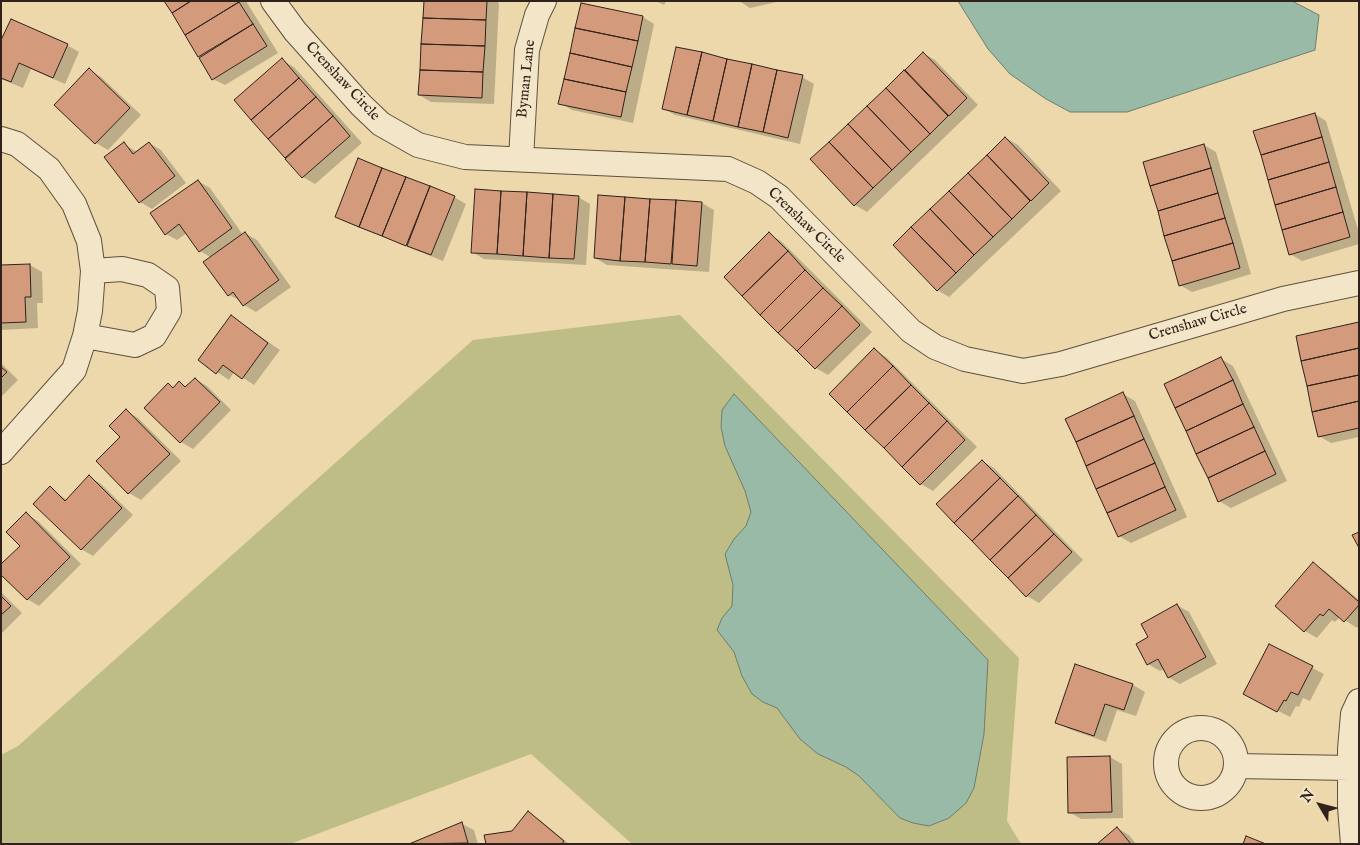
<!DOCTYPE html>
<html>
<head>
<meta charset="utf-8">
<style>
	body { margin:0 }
	#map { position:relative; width:1360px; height:845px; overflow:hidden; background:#ecd8aa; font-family:"IM FELL English",serif }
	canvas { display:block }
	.frame { position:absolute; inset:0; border:2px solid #30211b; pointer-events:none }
	.north { position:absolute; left:1295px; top:780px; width:50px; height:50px; -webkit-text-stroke:4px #f3e6c8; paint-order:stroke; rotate:307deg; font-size:14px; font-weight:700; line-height:20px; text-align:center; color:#30211b }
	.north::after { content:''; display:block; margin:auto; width:18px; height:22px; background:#30211b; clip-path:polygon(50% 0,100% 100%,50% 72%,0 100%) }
</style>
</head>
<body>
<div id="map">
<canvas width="1360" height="845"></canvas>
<div class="frame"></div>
<div class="north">N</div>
</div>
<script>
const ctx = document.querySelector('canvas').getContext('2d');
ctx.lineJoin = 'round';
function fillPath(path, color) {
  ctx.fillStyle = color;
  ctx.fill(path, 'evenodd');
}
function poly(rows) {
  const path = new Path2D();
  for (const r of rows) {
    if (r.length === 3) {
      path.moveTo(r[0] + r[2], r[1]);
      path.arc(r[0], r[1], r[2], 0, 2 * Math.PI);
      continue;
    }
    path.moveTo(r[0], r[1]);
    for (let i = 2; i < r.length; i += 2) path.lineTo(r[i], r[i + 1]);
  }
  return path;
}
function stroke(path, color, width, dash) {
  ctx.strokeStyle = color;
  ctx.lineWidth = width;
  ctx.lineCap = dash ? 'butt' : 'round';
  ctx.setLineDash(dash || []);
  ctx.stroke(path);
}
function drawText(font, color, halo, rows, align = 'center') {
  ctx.font = font + ' "IM FELL English",serif';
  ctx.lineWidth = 4;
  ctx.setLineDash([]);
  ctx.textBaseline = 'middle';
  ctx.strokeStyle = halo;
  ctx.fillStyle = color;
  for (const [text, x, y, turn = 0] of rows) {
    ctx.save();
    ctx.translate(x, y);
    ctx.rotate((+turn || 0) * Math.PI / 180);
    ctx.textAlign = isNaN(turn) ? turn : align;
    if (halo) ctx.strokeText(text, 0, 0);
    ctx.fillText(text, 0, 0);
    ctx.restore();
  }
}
fillPath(poly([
	[680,315,1019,658,1007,821,1021,844,632,844,531,754,290,844,1,844,1,755,18,746,473,340]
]), '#bdbd85');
const water = poly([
	[958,1,1292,1,1319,15,1315,50,1127,112,1070,112,1046,99,1010,74,988,49,958,1],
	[734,394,988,660,984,734,974,788,966,803,949,818,929,826,913,823,900,818,859,776,846,767,818,754,800,739,777,708,763,702,752,694,742,676,734,652,717,630,722,618,732,606,733,585,725,554,734,539,746,526,751,512,745,491,725,446,721,427,722,410,734,394]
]);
fillPath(water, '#99baa7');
stroke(water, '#6f7d6f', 1);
fillPath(poly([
	[166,1,246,1,278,53,225,85,213,79],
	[425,1,496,1,499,3,494,104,431,102,419,95],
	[656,1,666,1,664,5],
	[739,1,781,1,750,8],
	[643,17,654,24,633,123,572,110,560,103],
	[1,43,67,45,79,52,65,84,31,69,23,88,1,79],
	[923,53,935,60,978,105,867,212,855,205,812,160],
	[282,60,294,67,362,143,315,184,303,177,236,100],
	[89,70,101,77,141,115,108,150,96,143],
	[802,77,814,84,800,144,675,115,663,108],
	[1315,114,1326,121,1359,233,1359,244,1302,261,1290,254],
	[1006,138,1018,145,1061,191,949,297,937,290,895,245],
	[149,143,161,150,186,183,152,209,140,202,124,144,137,152],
	[1204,145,1216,152,1251,274,1192,292,1180,285],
	[359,159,454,197,466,204,443,261,348,223,336,216],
	[198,181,210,188,243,235,245,233,257,240,291,287,256,312,244,305,241,301,229,295,212,258,200,251,187,233,177,240,166,234],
	[600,196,702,203,714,210,709,272,607,265,595,258],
	[578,197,590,204,586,265,484,259,472,252],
	[769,234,781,241,872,332,828,375,816,368,726,278],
	[30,265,42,272,43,303,37,303,38,328,1,330,1,267],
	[232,317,280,350,254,385,234,372,229,380,199,360],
	[1359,324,1359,437,1331,443,1319,436],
	[874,350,886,357,977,447,933,491,921,484,831,394],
	[1221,359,1233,366,1287,481,1231,508,1219,501],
	[1,363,18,380,1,397],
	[195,379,207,386,231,410,193,449,181,442,146,408,168,385,174,388,179,383,187,387],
	[1123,394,1135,401,1187,517,1131,543,1119,536],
	[126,411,138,418,181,461,141,500,129,493,97,461,122,437],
	[982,461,994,468,1083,560,1039,603,1027,596,938,504],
	[90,477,101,484,133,515,93,556,81,549,50,488,67,500],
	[26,514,38,521,81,564,39,606,27,599],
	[1313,564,1325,571,1359,600,1359,625,1357,628,1340,617,1335,622,1332,620,1317,638,1305,631],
	[1,592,22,613,1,634],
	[1177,605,1189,612,1217,664,1180,684,1168,677,1164,669,1160,671,1148,664,1150,638],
	[1270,646,1324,674,1310,701,1303,698,1299,707,1296,706,1290,717,1257,700],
	[1076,666,1133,685,1145,692,1136,716,1117,710,1106,742,1069,729,1057,722],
	[1110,757,1122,764,1123,818,1081,819,1069,812,1068,758],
	[528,813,540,820,569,844,487,844,513,832],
	[462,824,474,830,478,844,413,844],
	[1117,828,1129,835,1136,844,1099,844]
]), '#0003');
const building = poly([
	[164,1,191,1,172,13,164,1],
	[191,1,239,1,239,2,185,35,172,13,191,1],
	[424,1,487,1,486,20,423,18,424,1],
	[239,2,253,24,198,57,185,35,239,2],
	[581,3,643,16,638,41,575,28,581,3],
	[423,18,486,20,485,46,421,44,423,18],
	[11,19,68,44,53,78,19,63,11,82,1,78,1,40,11,19],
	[253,24,267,46,212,80,199,58,253,24],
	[575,28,638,41,632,67,570,53,575,28],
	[421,44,485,46,483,72,420,70,421,44],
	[676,47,702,52,687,115,662,109,676,47],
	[702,52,727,59,713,121,687,115,702,52],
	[923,52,967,98,949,116,905,70,923,52],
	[570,53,632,67,626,92,564,79,570,53],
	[282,58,299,78,251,120,234,100,282,58],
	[727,59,752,64,738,127,713,121,727,59],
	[752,64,777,70,763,132,738,127,752,64],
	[89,68,130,108,95,144,54,105,89,68],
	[420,70,483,72,482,98,418,95,420,70],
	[777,70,803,75,788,138,763,132,777,70],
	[904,70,948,116,930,134,886,88,904,70],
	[299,78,316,97,268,139,251,120,299,78],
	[564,79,626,92,621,117,558,104,564,79],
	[886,88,930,134,911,152,867,106,886,88],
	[316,97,333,116,285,158,268,139,316,97],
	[867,106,911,152,892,170,848,124,867,106],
	[1315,113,1322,137,1261,155,1253,131,1315,113],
	[333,116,350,136,302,178,285,159,333,116],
	[848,124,892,170,873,188,829,142,848,124],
	[1005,137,1049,183,1031,201,987,155,1005,137],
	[1322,137,1329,162,1268,180,1261,155,1322,137],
	[124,142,133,154,149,142,175,176,139,203,104,157,124,142],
	[829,142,873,188,854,206,810,159,829,142],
	[1204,144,1211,168,1150,186,1143,162,1204,144],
	[987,155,1030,201,1012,219,968,173,987,155],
	[358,158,382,168,359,227,335,217,358,158],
	[1329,162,1336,187,1275,205,1268,180,1329,162],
	[382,168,406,177,382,236,359,227,382,168],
	[1211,168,1218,193,1158,211,1150,186,1211,168],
	[968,173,1012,219,993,237,949,191,968,173],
	[406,177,430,186,406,246,382,236,406,177],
	[198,180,232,228,199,252,179,224,165,235,150,213,198,180],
	[430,186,455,196,431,255,407,246,430,186],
	[1336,187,1343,212,1282,230,1275,205,1336,187],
	[475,189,501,191,497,254,471,253,475,189],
	[501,191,527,192,523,256,497,254,501,191],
	[949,191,993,237,974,255,930,209,949,191],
	[527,192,553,194,549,258,523,256,527,192],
	[1218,193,1225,218,1164,236,1158,211,1218,193],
	[553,194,579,196,574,259,549,258,553,194],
	[598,195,625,197,620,261,594,258,598,195],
	[625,197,650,199,645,262,620,261,625,197],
	[650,199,676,200,671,264,645,262,650,199],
	[676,200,702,202,697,266,672,264,676,200],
	[930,209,974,255,956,273,911,227,930,209],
	[1343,212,1350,237,1289,255,1282,230,1343,212],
	[1225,218,1233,243,1172,261,1164,236,1225,218],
	[911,227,956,273,937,291,893,245,911,227],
	[245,232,279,280,243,306,233,292,228,296,203,262,245,232],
	[769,232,788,251,742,296,724,277,769,232],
	[1233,243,1240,268,1179,286,1172,261,1233,243],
	[788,251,805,270,760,315,742,296,788,251],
	[30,264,31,297,25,297,26,322,1,323,1,265,30,264],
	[805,270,823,288,778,333,760,315,805,270],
	[823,288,842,306,797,351,778,333,823,288],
	[842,306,860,325,815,369,797,351,842,306],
	[231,315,268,343,242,379,223,365,216,374,198,360,231,315],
	[1359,322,1359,348,1301,361,1296,336,1359,322],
	[874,348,893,366,847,412,829,394,874,348],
	[1359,348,1359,375,1307,386,1301,361,1359,348],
	[1221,357,1233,380,1175,408,1164,384,1221,357],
	[893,366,911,385,865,430,847,412,893,366],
	[1,367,7,372,1,378,1,367],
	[1359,375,1359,401,1312,412,1307,386,1359,375],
	[195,378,220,402,180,443,144,408,168,383,173,388,179,381,185,387,195,378],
	[1233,380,1243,404,1186,431,1175,408,1233,380],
	[911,385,929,403,884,448,865,430,911,385],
	[1123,392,1134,416,1076,442,1065,419,1123,392],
	[1359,401,1359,428,1318,437,1312,412,1359,401],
	[929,403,947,421,902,467,884,448,929,403],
	[1243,404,1254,427,1196,454,1186,431,1243,404],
	[126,409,170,454,128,494,96,461,120,437,109,426,126,409],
	[1134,416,1144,439,1086,466,1076,442,1134,416],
	[947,421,965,440,920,485,902,467,947,421],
	[1254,427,1265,451,1208,478,1196,454,1254,427],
	[1144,439,1155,463,1096,489,1086,466,1144,439],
	[1265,451,1276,474,1218,502,1208,478,1265,451],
	[982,460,1000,478,954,523,936,504,982,460],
	[1155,463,1165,487,1107,513,1096,489,1155,463],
	[89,475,122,508,81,550,33,504,50,486,65,501,89,475],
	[1000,478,1018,496,972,541,954,523,1000,478],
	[1165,487,1176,510,1118,537,1107,513,1165,487],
	[1018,496,1036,515,990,560,972,541,1018,496],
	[26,512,70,557,27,600,1,575,1,564,20,546,6,532,26,512],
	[1036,515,1054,534,1008,578,990,560,1036,515],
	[1359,532,1359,548,1352,535,1359,532],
	[1054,534,1072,552,1026,597,1008,578,1054,534],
	[1313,562,1359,602,1359,605,1344,622,1329,609,1323,616,1320,614,1304,632,1275,606,1313,562],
	[1,596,11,606,1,615,1,596],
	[1177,604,1206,657,1168,678,1158,659,1147,665,1136,644,1148,637,1141,624,1177,604],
	[1269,644,1313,666,1298,695,1291,692,1286,701,1284,700,1277,712,1243,694,1269,644],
	[1075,664,1133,684,1124,710,1105,704,1094,736,1055,723,1075,664],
	[1110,756,1112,812,1068,813,1067,757,1110,756],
	[528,811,564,841,562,844,486,844,484,835,512,831,528,811],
	[462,822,468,843,409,844,462,822],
	[1117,827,1131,844,1097,844,1117,827],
	[1246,836,1266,844,1243,844,1246,836]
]);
fillPath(building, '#d49a7c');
stroke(building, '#30211b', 1);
const minor = poly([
	[273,1,295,31,361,105,381,124,418,145,465,157,728,169,757,182,779,197,911,331,935,347,965,359,1023,371,1061,364,1283,299,1359,283],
	[1,139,17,144,49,169,74,204,89,241,93,271,90,311,85,336,74,370,1,452],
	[521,159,527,50,537,15,544,1],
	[85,336,135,345,154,336,169,311,167,288,148,275,122,269,93,271],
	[1201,763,35],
	[1236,766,1350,768],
	[1353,844,1350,807,1350,749,1353,714,1359,701]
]);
stroke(minor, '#5f4f3f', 26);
stroke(minor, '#f3e6c8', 24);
drawText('15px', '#30211b', '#f3e6c8', [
	["Byman Lane",527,79,-84],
	["Crenshaw Circle",342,82,47],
	["Crenshaw Circle",806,226,44],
	["Crenshaw Circle",1198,323,-16]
]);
</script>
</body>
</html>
